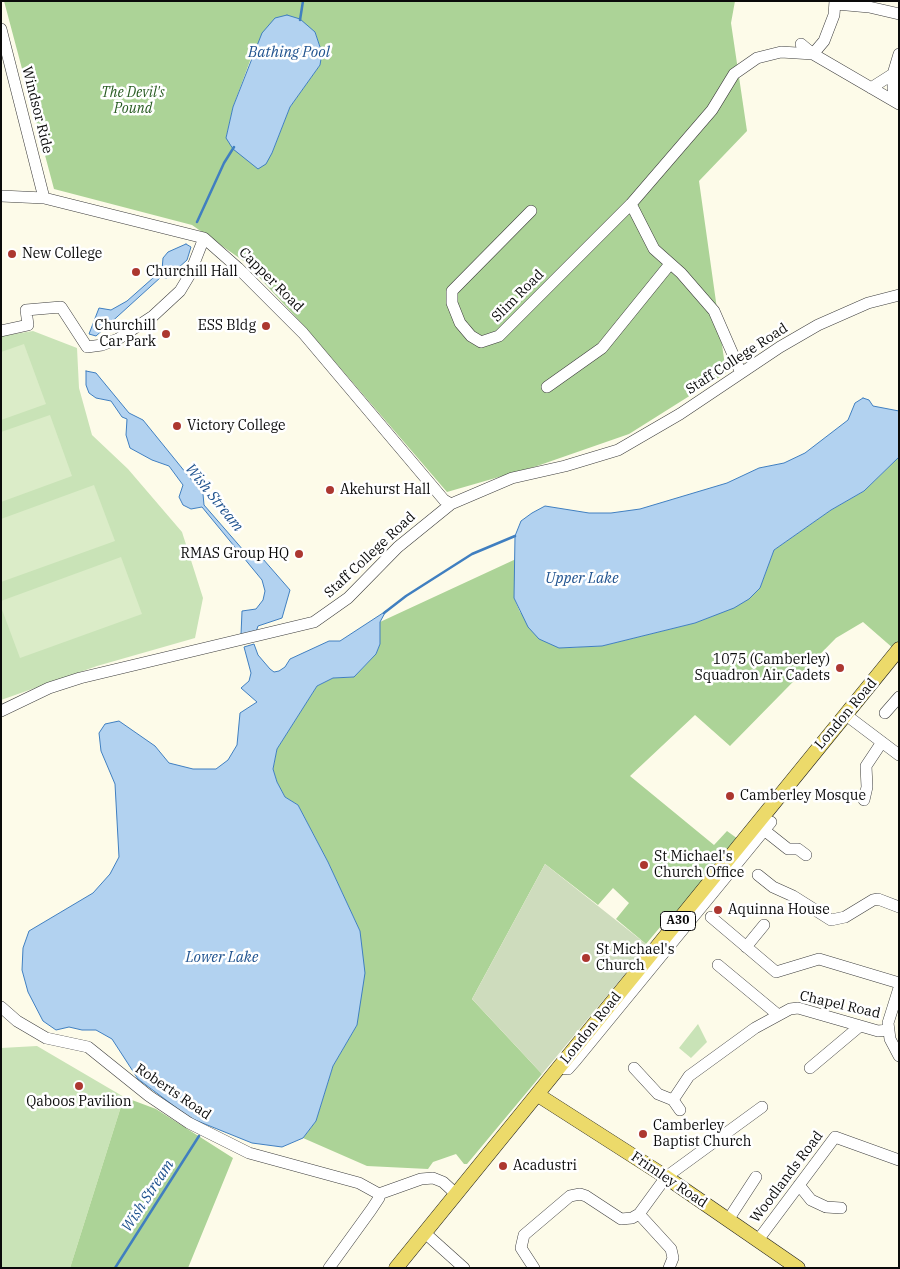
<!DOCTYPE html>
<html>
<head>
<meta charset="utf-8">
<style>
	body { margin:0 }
	#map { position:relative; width:900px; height:1269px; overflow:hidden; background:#fdfbe9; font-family:"IBM Plex Serif",serif }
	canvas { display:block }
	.frame { position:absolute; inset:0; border:2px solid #0a0a0a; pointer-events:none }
</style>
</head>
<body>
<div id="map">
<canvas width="900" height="1269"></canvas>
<div class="frame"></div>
</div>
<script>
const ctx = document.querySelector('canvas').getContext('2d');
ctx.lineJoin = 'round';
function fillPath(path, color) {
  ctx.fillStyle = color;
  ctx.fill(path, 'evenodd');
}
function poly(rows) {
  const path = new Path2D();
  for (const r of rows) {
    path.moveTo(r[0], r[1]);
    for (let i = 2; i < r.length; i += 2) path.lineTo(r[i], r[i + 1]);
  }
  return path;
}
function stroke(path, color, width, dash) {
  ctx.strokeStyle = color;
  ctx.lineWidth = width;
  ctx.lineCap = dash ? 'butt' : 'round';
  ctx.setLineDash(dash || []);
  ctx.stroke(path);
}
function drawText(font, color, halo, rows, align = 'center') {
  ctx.font = font + ' "IBM Plex Serif",serif';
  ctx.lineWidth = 5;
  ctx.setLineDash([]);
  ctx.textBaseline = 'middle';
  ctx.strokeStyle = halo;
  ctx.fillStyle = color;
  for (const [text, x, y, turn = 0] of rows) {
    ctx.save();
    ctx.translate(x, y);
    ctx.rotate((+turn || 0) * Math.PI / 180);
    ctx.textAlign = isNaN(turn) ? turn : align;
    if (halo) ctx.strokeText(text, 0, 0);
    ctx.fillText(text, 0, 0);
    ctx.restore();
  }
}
fillPath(poly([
	[33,331,77,348,79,388,92,435,128,469,182,532,203,598,195,638,97,666,1,700,1,336],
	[698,1024,707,1042,691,1058,679,1048],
	[37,1046,124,1097,70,1268,1,1268,1,1048]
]), '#c9e3b7');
fillPath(poly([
	[4,1,735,1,731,23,747,131,699,181,726,373,629,434,537,466,447,492,305,327,245,262,192,225,54,189],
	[315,32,322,53,320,65,290,107,272,153,226,138,233,107,254,50],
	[899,457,899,642,894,649,863,622,836,638,730,746,695,715,630,776,714,845,727,831,738,839,673,918,666,920,646,944,616,919,629,903,613,888,598,905,545,864,472,999,542,1074,467,1164,464,1164,456,1154,433,1162,428,1169,367,1166,303,1138,316,1121,333,1066,357,1025,360,931,328,862,298,805,285,797,277,782,273,769,277,749,317,686,333,678,354,677,376,654,380,644,380,622,516,559,514,598,520,612,559,648,602,646,695,623,713,616,760,588,774,550,831,510,864,491],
	[124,1097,156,1109,233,1158,188,1268,70,1268]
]), '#acd397');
fillPath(poly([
	[545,864,646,944,638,954,635,962,542,1074,472,999]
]), '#cedcbd');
fillPath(poly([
	[24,344,46,404,1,420,1,352],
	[50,415,72,476,1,502,1,432],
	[94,485,115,541,1,582,1,519],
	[121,557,142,614,20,658,1,607,1,601]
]), '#dbecc8');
const water = poly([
	[287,15,300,19,315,32,322,53,320,65,290,107,272,153,266,164,258,169,233,149,226,138,233,107,262,33,275,18,287,15],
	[186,244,191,247,187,260,167,278,161,277,96,336,89,334,99,308,111,310,127,301,162,270,163,258,168,252,186,244],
	[86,371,96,373,129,413,143,420,203,494,204,505,244,551,256,551,290,590,282,618,258,626,256,632,241,635,242,611,256,609,263,600,265,591,262,580,202,507,191,509,183,505,179,497,183,485,169,466,152,460,130,448,126,435,127,419,122,417,111,401,96,398,89,393,86,385,86,371],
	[863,398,869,400,873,406,899,411,899,457,864,491,831,510,774,550,760,588,749,599,734,608,695,623,602,646,559,648,539,639,528,627,514,598,515,536,521,521,532,513,545,506,589,513,611,513,640,509,727,483,759,468,784,463,805,453,848,420,855,403,863,398],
	[386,611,380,622,380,644,376,654,354,677,333,678,317,686,277,749,273,769,277,782,285,797,298,805,328,862,360,931,365,973,357,1025,333,1066,316,1121,303,1138,282,1147,252,1143,190,1118,138,1079,112,1039,96,1030,82,1030,69,1027,56,1030,43,1021,28,992,22,970,23,948,29,931,93,893,110,874,119,857,115,784,101,751,99,733,105,724,119,721,155,746,169,763,193,769,216,769,228,760,237,745,240,713,257,702,241,688,249,681,251,673,244,647,254,644,258,655,270,669,274,672,279,671,285,667,290,659,329,641,340,641,386,611]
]);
fillPath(water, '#b2d2f0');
stroke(water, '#407fc0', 1);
stroke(poly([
	[300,20,303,1],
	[197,222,224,163,234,147],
	[384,613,406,596,472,554,515,536],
	[115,1268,199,1136]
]), '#407fc0', 2.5);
const minor = poly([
	[836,4,869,7,899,14],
	[1,29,44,198],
	[801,44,813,54,899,104],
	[813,54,824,41,834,15,835,1],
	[893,74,893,89,899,103],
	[871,88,893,74,899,54],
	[1,196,44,198,204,238,238,268,303,333,444,500,451,504],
	[631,204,654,249,681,273,714,311,741,373],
	[531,211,452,291,452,303,460,323,471,336,481,342,499,336,631,204,712,110,734,74,757,58,781,52,813,54],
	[1,331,28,325,26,310,61,307,87,347,102,345,118,339,153,316,180,291,189,276,204,238],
	[547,387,602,348,670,264],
	[1,711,49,688,80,678,314,622,348,598,398,547,451,504,512,478,565,466,618,450,680,414,780,347,818,325,868,303,899,295],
	[885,713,899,697],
	[846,715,899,755],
	[864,800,867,787,866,766,882,742],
	[764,830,788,849,798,849,806,855],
	[758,875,773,887,793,896,831,920,845,917,873,900,878,899,899,907],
	[711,917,776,972,819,959,899,983],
	[746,947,764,925],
	[718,965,777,1014],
	[899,988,888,1023,890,1039,899,1056],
	[1,1007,17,1021,46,1038,88,1047,149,1096,189,1123,249,1153,359,1183,379,1194],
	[559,1068,568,1069,576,1060,771,822],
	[634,1068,658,1094,673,1100,680,1110],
	[810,1068,860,1026],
	[673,1100,689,1076,755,1028,790,1009,798,1008,878,1031,888,1030],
	[799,1185,811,1200,826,1207,841,1208],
	[379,1194,421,1179,433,1178,443,1182,455,1193],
	[639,1214,671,1249,673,1258,669,1268],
	[728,1220,756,1177],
	[425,1233,464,1268],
	[758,1240,835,1137,899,1160],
	[329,1268,371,1210,379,1198,379,1194],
	[534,1268,521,1248,524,1235,570,1196,580,1194,586,1196,621,1219,632,1218,639,1214,666,1177,762,1107]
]);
const major = poly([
	[538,1095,666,1177,798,1268],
	[396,1268,899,649]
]);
stroke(minor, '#3d3d3d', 12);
stroke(major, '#1b1b1b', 15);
stroke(minor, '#fff', 11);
stroke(major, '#ecda6a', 14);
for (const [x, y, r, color] of [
	[12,254,5,"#ac3730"],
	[136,272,5,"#ac3730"],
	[266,326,5,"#ac3730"],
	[166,334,5,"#ac3730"],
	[177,426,5,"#ac3730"],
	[330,490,5,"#ac3730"],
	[299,554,5,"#ac3730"],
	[840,668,5,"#ac3730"],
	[730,796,5,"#ac3730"],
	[644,865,5,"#ac3730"],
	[718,910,5,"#ac3730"],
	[586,958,5,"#ac3730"],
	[79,1086,5,"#ac3730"],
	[643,1134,5,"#ac3730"],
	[503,1166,5,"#ac3730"]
]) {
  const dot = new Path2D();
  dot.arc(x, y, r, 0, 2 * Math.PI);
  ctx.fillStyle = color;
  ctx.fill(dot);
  stroke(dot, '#fff', 2);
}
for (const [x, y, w] of [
	[678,921,35]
]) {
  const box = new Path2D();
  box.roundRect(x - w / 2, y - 9.5, w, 19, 4);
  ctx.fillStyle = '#fff';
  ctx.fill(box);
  stroke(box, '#0a0a0a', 1);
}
drawText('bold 12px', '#0a0a0a', null, [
	["A30",678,921]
]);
drawText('italic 14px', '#275b21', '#fff', [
	["The Devil's",133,93],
	["Pound",133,109]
]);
drawText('14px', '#0a0a0a', '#fff', [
	["Windsor Ride",37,110,76],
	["Capper Road",271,280,45],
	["Slim Road",518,296,-45],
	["Staff College Road",737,359,-33],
	["Staff College Road",370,555,-43],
	["London Road",846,714,-50],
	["Chapel Road",840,1005,13],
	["London Road",591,1028,-51],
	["Roberts Road",173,1092,34],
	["Woodlands Road",787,1177,-53],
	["Frimley Road",669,1180,34]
]);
drawText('14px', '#0a0a0a', '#fff', [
	["New College",22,254],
	["Churchill Hall",146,272],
	["Churchill",156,326,"right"],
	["Car Park",156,342,"right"],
	["ESS Bldg",256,326,"right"],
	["Victory College",187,426],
	["Akehurst Hall",340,490],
	["RMAS Group HQ",289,554,"right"],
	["1075 (Camberley)",830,660,"right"],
	["Squadron Air Cadets",830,676,"right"],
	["Camberley Mosque",740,796],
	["St Michael's",654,857],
	["Church Office",654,873],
	["Aquinna House",728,910],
	["St Michael's",596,950],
	["Church",596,966],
	["Qaboos Pavilion",79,1102,"center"],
	["Camberley",653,1126],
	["Baptist Church",653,1142],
	["Acadustri",513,1166]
], 'left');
drawText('italic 15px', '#20538f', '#fff', [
	["Bathing Pool",289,53],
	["Wish Stream",214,498,51],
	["Upper Lake",582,579],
	["Lower Lake",222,958],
	["Wish Stream",148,1196,-57]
]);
</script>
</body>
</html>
